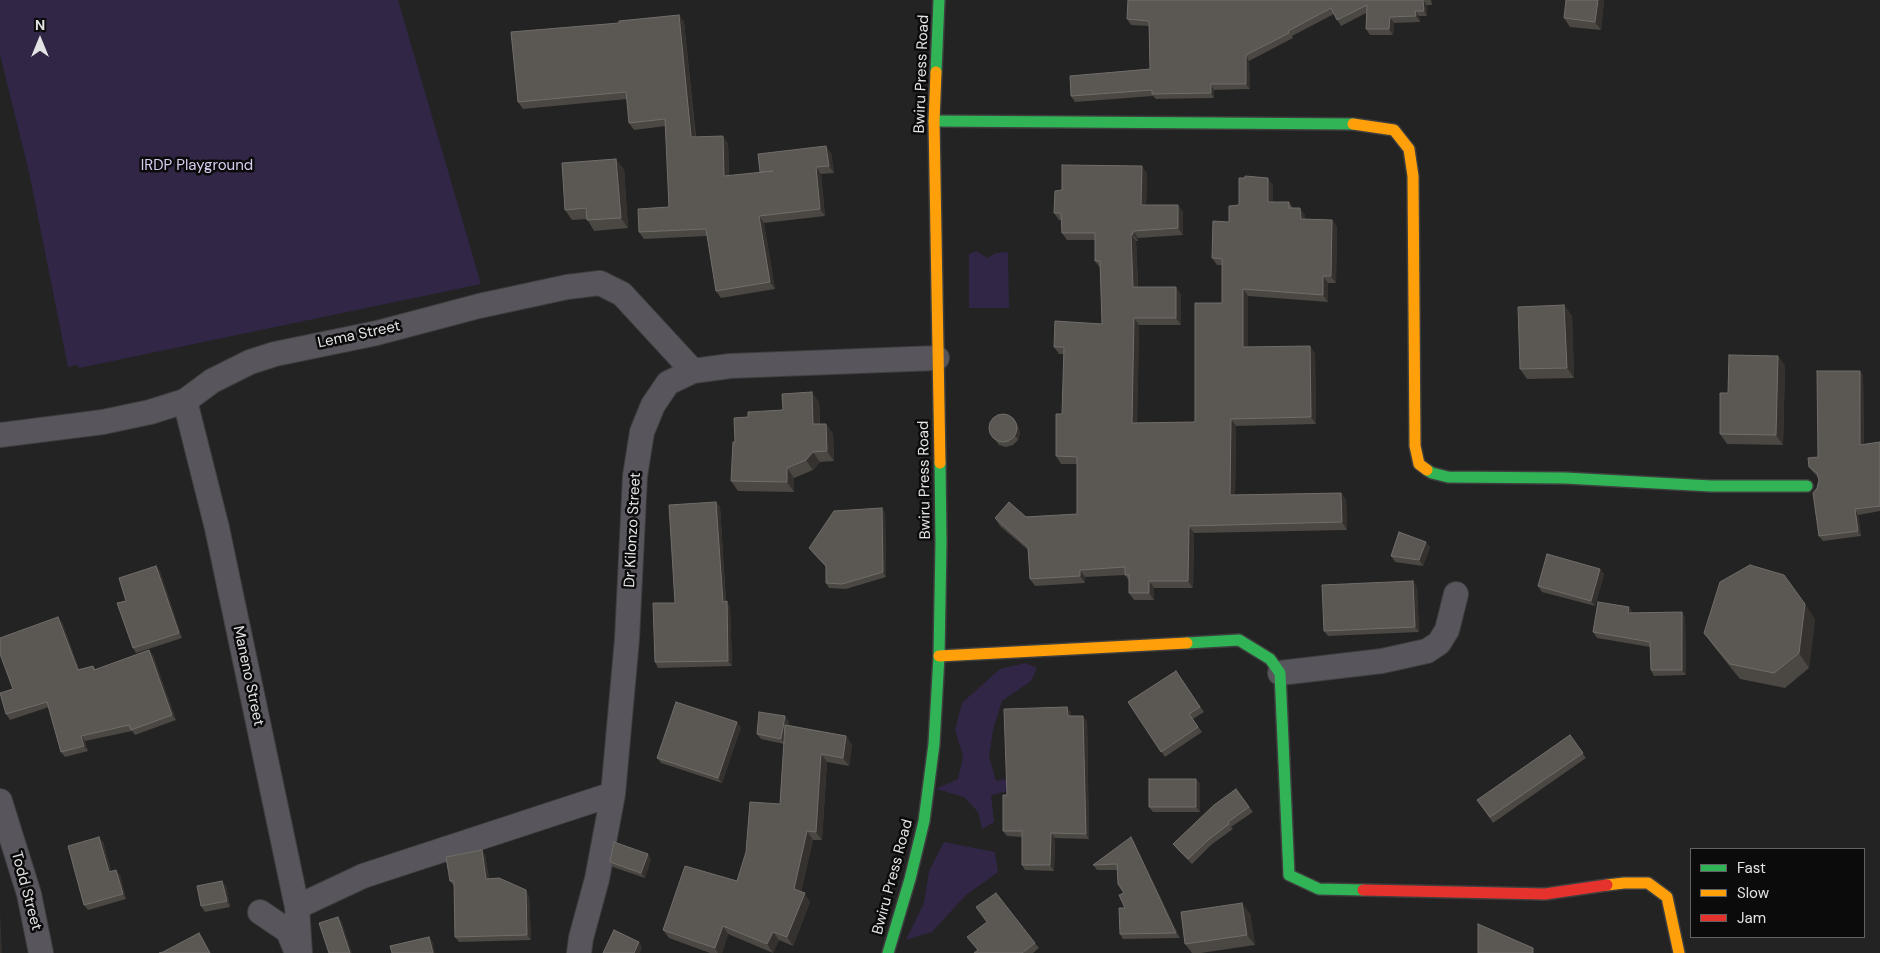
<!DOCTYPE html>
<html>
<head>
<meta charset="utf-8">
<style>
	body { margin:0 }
	#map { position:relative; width:1880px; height:953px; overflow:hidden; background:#232323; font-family:"DM Sans",sans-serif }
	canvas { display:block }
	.legend { position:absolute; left:1690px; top:848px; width:175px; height:90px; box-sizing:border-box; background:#0c0b0c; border:1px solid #626163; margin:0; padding:6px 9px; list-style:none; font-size:15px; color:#e4e3e5 }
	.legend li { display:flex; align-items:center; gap:10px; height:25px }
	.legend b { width:25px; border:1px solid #626163 }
	.north { position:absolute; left:15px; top:15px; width:50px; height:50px; -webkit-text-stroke:4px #0c0b0c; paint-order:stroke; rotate:0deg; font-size:14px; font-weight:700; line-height:20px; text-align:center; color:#e4e3e5 }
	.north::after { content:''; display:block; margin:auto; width:18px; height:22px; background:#e4e3e5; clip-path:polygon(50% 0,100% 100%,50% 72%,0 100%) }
</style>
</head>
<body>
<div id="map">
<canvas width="1880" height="953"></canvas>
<ul class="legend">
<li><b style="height:6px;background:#30b455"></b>Fast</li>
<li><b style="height:6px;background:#ff9f0a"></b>Slow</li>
<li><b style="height:6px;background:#e5322d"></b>Jam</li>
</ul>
<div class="north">N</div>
</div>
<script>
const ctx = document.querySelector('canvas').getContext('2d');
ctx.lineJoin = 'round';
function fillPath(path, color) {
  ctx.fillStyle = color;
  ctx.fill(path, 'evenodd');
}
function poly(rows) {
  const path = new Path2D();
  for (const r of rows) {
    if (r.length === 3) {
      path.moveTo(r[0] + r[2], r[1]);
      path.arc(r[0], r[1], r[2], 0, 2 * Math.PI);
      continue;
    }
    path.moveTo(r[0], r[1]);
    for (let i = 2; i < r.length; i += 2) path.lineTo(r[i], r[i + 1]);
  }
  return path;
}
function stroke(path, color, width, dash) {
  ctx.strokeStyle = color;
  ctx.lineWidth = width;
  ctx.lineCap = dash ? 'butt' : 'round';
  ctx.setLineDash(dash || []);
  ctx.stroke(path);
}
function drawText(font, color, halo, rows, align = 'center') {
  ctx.font = font + ' "DM Sans",sans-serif';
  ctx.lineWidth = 5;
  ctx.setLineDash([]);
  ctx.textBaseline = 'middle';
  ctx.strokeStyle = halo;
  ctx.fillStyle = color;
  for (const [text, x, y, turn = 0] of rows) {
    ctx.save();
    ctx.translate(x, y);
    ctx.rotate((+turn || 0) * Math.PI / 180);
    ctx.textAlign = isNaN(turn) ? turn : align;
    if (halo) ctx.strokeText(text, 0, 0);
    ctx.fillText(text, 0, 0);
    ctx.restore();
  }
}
fillPath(poly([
	[0,0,398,0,481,284,79,368,78,365,68,367,29,172,0,55],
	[977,251,987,258,996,253,1008,252,1009,308,969,308,969,254],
	[1025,663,1037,668,1031,681,1002,701,993,730,989,757,996,781,1040,772,1016,789,991,795,994,822,982,829,978,812,964,797,936,789,958,779,963,756,955,730,962,703,1000,669],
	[944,842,995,852,998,872,966,895,932,932,906,940,924,903,929,871]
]), '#312646');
const street = poly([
	[185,401,217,528,297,907,300,953],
	[0,435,103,422,150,412,185,401,212,381,250,362,275,354,377,333,479,306,567,287,600,283,622,294,693,371],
	[1280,673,1382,661,1427,651,1439,643,1447,630,1456,594],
	[0,801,29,894,41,953],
	[297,907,363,876,613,794],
	[260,912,288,931,297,953],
	[579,953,581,938,597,879,613,794,627,639,635,476,642,432,653,405,668,383,693,371,730,366,937,358]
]);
const fast = poly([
	[936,72,939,0],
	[934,121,1353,124],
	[1427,470,1432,473,1448,477,1565,478,1711,486,1807,486],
	[1187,643,1239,640,1270,659,1280,673,1289,875,1319,889,1363,890],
	[888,953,910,879,924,821,934,744,939,656,941,542,940,463]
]);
const slow = poly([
	[936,72,934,121,940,463],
	[1353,124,1394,130,1409,149,1413,176,1415,446,1419,464,1427,470],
	[939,656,1187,643],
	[1607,885,1624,883,1648,883,1667,897,1679,953]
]);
const jam = poly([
	[1363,890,1545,894,1607,885]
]);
stroke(street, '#3e3e3e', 26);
stroke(fast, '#3e3e3e', 14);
stroke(slow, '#3e3e3e', 14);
stroke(jam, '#3e3e3e', 14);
stroke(street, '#58555d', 24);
stroke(fast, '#30b455', 11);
stroke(slow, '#ff9f0a', 11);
stroke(jam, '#e5322d', 11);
fillPath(poly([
	[1128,0,1431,0,1432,5,1427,5,1427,16,1419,16,1420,22,1394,23,1393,35,1370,35,1366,29,1366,13,1341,26,1334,14,1292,36,1293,38,1249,61,1250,89,1214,90,1214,98,1156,99,1153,96,1075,102,1071,96,1150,69,1149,26,1131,25,1127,19],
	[1604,0,1601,30,1570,27,1564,18],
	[679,15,684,22,696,137,728,143,729,176,761,172,831,153,834,173,821,174,825,216,764,223,775,289,721,298,716,291,707,236,644,239,639,232,669,207,666,126,634,130,629,123,627,99,523,109,518,102,619,23],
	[624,169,628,228,594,231,587,219,572,220,565,210],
	[1147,173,1146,205,1178,205,1183,212,1183,235,1138,238,1138,241,1136,241,1138,287,1181,294,1181,325,1139,325,1137,423,1195,422,1222,303,1222,265,1217,265,1212,258,1229,222,1239,205,1273,185,1273,202,1289,202,1293,208,1305,215,1305,219,1332,220,1337,227,1336,283,1328,283,1328,302,1248,296,1248,347,1315,353,1316,424,1236,426,1235,495,1341,493,1346,500,1347,530,1194,533,1193,588,1154,588,1154,600,1134,600,1129,593,1129,581,1125,575,1085,577,1085,583,1035,586,1030,579,1028,550,1000,526,995,518,1077,514,1077,464,1061,464,1056,456,1062,414,1064,354,1059,354,1054,347,1102,324,1100,268,1095,261,1095,240,1067,240,1062,233,1061,220,1059,220,1054,213,1062,190],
	[1564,305,1572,316,1574,378,1527,379,1520,369],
	[1778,356,1785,366,1783,445,1727,444,1720,434,1728,393],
	[1860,371,1863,376,1864,444,1880,442,1880,511,1858,515,1861,536,1823,541,1819,536,1817,488,1819,480,1817,476,1813,472,1809,467,1818,457],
	[819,402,820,424,826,424,833,434,834,461,820,462,813,470,794,478,794,492,738,491,731,481,735,442,748,417],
	[1015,421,1018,426,1020,433,1018,440,1013,445,1006,447,999,445,991,434],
	[716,502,720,507,726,601,730,607,732,666,658,668,655,662,675,603],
	[882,508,885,513,886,577,846,589,829,588,826,583,826,567,813,553,809,548],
	[1430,547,1423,566,1395,562,1391,556],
	[156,566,160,571,182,638,136,653,133,648,126,601],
	[1600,569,1604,574,1595,606,1542,592,1538,586],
	[1417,587,1419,632,1328,636,1324,631],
	[1633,612,1632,613,1682,612,1685,618,1686,675,1654,676,1651,670,1650,647,1597,638,1593,632],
	[1815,619,1809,668,1785,688,1740,679,1715,648,1704,633],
	[62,622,79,669,93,666,96,670,153,655,176,720,135,735,132,731,85,741,88,751,65,757,61,752,49,707,10,720,6,714,13,689],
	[1176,671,1204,712,1193,719,1202,732,1165,757,1128,702],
	[1071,712,1071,716,1087,721,1089,839,1055,838,1054,871,1025,870,1022,865,1022,837,1007,836,1003,831],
	[785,716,789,722,788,725,846,736,852,745,849,766,827,762,822,840,813,840,801,892,810,902,793,946,779,940,773,953,728,934,722,953,710,953,669,938,663,930,737,881,780,804,784,744,761,739,757,734],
	[741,727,722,783,661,763,657,758],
	[1570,735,1586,758,1493,823,1477,800],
	[1196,779,1200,784,1200,812,1153,812,1149,807],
	[1236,789,1253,812,1231,827,1233,829,1211,845,1192,864,1177,849,1173,844],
	[103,842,111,871,120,875,126,899,88,910,84,905],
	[1134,842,1180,938,1123,939,1120,934,1125,908,1124,893,1117,870,1097,870,1093,865],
	[485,855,489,879,529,896,531,940,459,942,455,937,454,886,450,881],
	[651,859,645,878,613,867,610,862],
	[226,886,230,907,205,912,201,906],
	[1250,913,1255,945,1201,953,1192,953,1185,944],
	[1035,943,1039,948,1033,953,974,953]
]), '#4b4742');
fillPath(poly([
	[1423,0,1427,5,1427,16,1424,11],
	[1598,0,1604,0,1601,30,1595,22],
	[1415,11,1419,16,1420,22,1416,16],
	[679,15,684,22,696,143,691,136],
	[1390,17,1394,23,1393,35,1389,29],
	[1246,55,1249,61,1250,89,1246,84],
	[1211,84,1214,90,1214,98,1211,93],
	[723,136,728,143,729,183,724,176],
	[826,146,831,153,834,173,829,166],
	[616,159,624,169,628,228,621,218],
	[1142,166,1147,173,1146,212,1141,205],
	[816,167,821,174,825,216,820,209],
	[1268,178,1273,185,1273,209,1268,202],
	[1178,205,1183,212,1183,235,1178,228],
	[1300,208,1305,215,1306,226,1301,219],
	[759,216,764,223,775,289,770,282],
	[1332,220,1337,227,1336,283,1331,276],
	[1133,231,1138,238,1138,241,1133,234],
	[1131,234,1136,241,1138,294,1133,287],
	[1323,276,1328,283,1328,302,1323,295],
	[1176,287,1181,294,1181,325,1176,318],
	[1243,289,1248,296,1248,355,1243,347],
	[1564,305,1572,316,1574,378,1567,368],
	[1134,318,1139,325,1137,430,1132,423],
	[1310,346,1315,353,1316,424,1311,417],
	[1778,356,1785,366,1783,445,1776,435],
	[1860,371,1863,376,1864,450,1860,445],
	[812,392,819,402,820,434,813,424],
	[1231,419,1236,426,1235,502,1230,495],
	[1015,421,1018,426,1020,433,1018,440,1015,435],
	[826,424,833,434,834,461,827,451],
	[813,452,820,462,813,470,806,460],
	[787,468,794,478,794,492,787,482],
	[1341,493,1346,500,1347,530,1342,522],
	[716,502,720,507,726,607,723,602],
	[882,508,885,513,886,577,883,572],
	[1855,509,1858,515,1861,536,1858,531],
	[1189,526,1194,533,1193,588,1188,581],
	[1426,542,1430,547,1423,566,1419,560],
	[156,566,160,571,182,638,179,633],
	[1600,569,1604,574,1595,606,1591,601],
	[1080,570,1085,577,1085,583,1080,576],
	[1149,581,1154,588,1154,600,1149,593],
	[1413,581,1417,587,1419,632,1415,627],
	[727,601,730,607,732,666,728,661],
	[1805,604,1815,619,1809,668,1799,653],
	[1629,607,1633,612,1631,618,1628,613],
	[1682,612,1685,618,1686,675,1682,670],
	[58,617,62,622,81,675,78,670],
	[149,650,153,655,176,720,172,715],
	[1067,707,1071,712,1071,722,1068,716],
	[785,716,789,722,785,744,781,739],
	[1083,716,1087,721,1089,839,1086,834],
	[737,722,741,727,722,783,718,778],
	[81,736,85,741,88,751,84,746],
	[846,736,852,745,849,766,843,758],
	[821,754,827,762,822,840,816,832],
	[1196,779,1200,784,1200,812,1196,807],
	[807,831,813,840,800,898,794,889],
	[1051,833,1055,838,1054,871,1050,865],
	[99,837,103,842,113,877,109,872],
	[1131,837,1134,842,1180,938,1176,933],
	[482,850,485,855,490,884,486,879],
	[648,854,651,859,645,878,641,873],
	[116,870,120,875,126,899,123,894],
	[222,881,226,886,230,907,227,901],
	[526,890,529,896,531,940,527,935],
	[805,893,810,902,793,946,787,937],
	[1242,903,1250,913,1255,945,1247,935],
	[0,912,2,953,0,953],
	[338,917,342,922,352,953,350,953],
	[723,926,728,934,722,953,718,953,715,948],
	[773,932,779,940,773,953,767,944],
	[199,933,203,938,210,953],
	[429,937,433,942,435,953,433,953],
	[639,942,642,947,640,953,634,953]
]), '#34312e');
const building = poly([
	[1128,0,1423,0,1424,11,1415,11,1416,16,1390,17,1389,29,1366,29,1367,5,1337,20,1331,8,1288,31,1289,33,1246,55,1246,84,1211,84,1211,93,1152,94,1152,90,1071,96,1070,76,1150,69,1149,21,1127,19,1128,0],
	[1566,0,1598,0,1595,22,1564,18,1566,0],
	[679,15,691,136,692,137,723,136,724,176,773,171,760,172,758,154,826,146,829,166,816,167,820,209,759,216,770,282,716,291,706,229,639,232,638,209,669,207,665,119,629,123,626,92,518,102,511,32,619,23,619,21,679,15],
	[616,159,621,218,587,220,586,208,565,210,562,163,616,159],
	[1062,165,1142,166,1141,205,1178,205,1178,228,1133,231,1133,234,1131,234,1133,287,1176,287,1176,318,1134,318,1132,423,1195,422,1195,303,1222,303,1222,259,1212,258,1213,221,1229,222,1229,206,1239,205,1239,178,1245,178,1245,176,1268,178,1268,202,1289,202,1289,208,1300,208,1301,219,1332,220,1331,276,1323,276,1323,295,1243,289,1243,347,1310,346,1311,417,1231,419,1230,495,1341,493,1342,522,1189,526,1188,581,1149,581,1149,593,1129,593,1129,575,1125,575,1125,567,1080,570,1080,576,1030,579,1028,547,995,518,1009,502,1026,517,1077,514,1077,457,1056,456,1056,414,1062,414,1064,347,1054,347,1055,321,1102,324,1100,261,1095,261,1095,233,1062,233,1061,213,1054,213,1055,191,1062,190,1062,165],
	[1564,305,1567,368,1520,369,1518,307,1564,305],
	[1729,355,1778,356,1776,435,1720,434,1720,393,1728,393,1729,355],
	[1817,371,1860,371,1860,445,1880,442,1880,506,1855,509,1858,531,1819,536,1813,493,1817,488,1819,480,1817,473,1809,467,1808,458,1818,457,1817,371],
	[812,392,813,424,826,424,827,451,813,452,806,460,787,468,787,482,731,481,733,442,735,442,734,418,748,417,748,412,783,410,782,394,812,392],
	[1003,428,14],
	[716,502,723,602,727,601,728,661,655,662,653,603,675,603,669,505,716,502],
	[882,508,883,572,842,584,826,583,826,566,809,548,834,511,882,508],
	[1399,532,1426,542,1419,560,1391,556,1399,532],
	[1547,554,1600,569,1591,601,1538,586,1547,554],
	[1750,565,1784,575,1805,604,1799,653,1774,673,1730,664,1704,633,1720,582,1750,565],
	[156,566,179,633,133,648,117,603,126,601,119,578,156,566],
	[1413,581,1415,627,1324,631,1322,585,1413,581],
	[1598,602,1629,607,1628,613,1682,612,1682,670,1651,670,1650,642,1593,632,1598,602],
	[58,617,78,670,93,666,94,670,149,650,172,715,131,730,129,725,81,736,84,746,61,752,47,702,6,714,0,693,13,689,0,654,0,638,58,617],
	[1176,671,1200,707,1189,714,1198,727,1161,752,1128,702,1176,671],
	[676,702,737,722,718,778,657,758,676,702],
	[1067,707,1068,716,1083,716,1086,834,1051,833,1050,865,1022,865,1022,831,1003,831,1003,795,1007,795,1004,709,1067,707],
	[759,712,785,716,781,739,757,734,759,712],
	[785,725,846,736,843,758,821,754,816,832,807,831,794,889,805,893,787,937,773,932,767,944,723,926,715,948,663,930,685,866,737,881,746,852,750,802,780,804,785,725],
	[1570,735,1583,753,1490,817,1477,800,1570,735],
	[1149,779,1196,779,1196,807,1149,807,1149,779],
	[1236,789,1249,807,1228,822,1229,824,1208,840,1188,859,1173,844,1214,805,1236,789],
	[99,837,109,872,116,870,123,894,84,905,68,846,99,837],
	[1131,837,1176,933,1120,934,1119,908,1125,908,1119,895,1124,893,1118,884,1117,864,1093,865,1131,837],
	[614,842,648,854,641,873,610,862,614,842],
	[482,850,486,879,499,878,526,890,527,935,455,937,454,881,450,881,446,857,482,850],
	[222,881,227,901,201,906,197,886,222,881],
	[996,893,1035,943,1022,953,974,953,978,950,967,937,987,922,976,907,996,893],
	[1242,903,1247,935,1185,944,1181,912,1242,903],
	[338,917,350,953,329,953,319,923,338,917],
	[1478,924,1533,948,1533,953,1478,953,1478,924],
	[614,930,639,942,634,953,603,953,614,930],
	[199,933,210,953,159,953,163,952,199,933],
	[429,937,433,953,392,953,390,946,429,937]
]);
fillPath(building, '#5b5854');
stroke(building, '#706d6a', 1);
drawText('15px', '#e4e3e5', '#0c0b0c', [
	["Bwiru Press Road",922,74,-88],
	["Lema Street",359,335,-12],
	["Bwiru Press Road",925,480,-91],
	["Dr Kilonzo Street",633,530,-87],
	["Maneno Street",248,676,78],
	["Bwiru Press Road",893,877,-75],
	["Todd Street",26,891,75]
]);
drawText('15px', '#d8cdf1', '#0c0b0c', [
	["IRDP Playground",197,166]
]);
</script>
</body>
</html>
